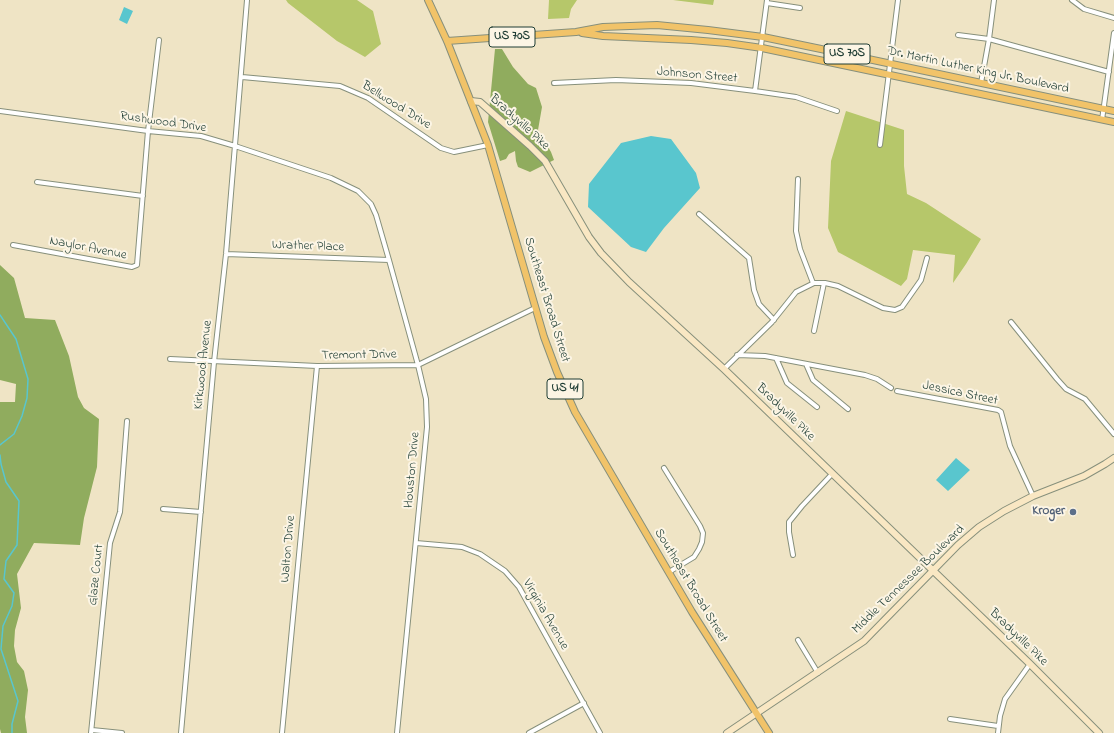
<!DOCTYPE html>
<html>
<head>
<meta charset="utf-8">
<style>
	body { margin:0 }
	canvas { display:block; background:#efe4c5 }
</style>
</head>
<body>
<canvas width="1114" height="733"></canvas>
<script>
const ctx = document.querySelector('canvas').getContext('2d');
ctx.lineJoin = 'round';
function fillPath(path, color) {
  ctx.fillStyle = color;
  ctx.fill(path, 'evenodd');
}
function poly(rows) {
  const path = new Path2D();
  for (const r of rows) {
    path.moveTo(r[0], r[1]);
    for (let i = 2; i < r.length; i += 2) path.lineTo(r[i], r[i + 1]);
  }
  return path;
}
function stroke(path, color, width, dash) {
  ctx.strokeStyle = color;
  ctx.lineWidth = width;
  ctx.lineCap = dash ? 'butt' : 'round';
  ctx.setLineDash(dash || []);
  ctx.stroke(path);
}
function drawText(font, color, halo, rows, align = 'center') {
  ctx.font = font + ' "Indie Flower",sans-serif';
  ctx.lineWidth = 4;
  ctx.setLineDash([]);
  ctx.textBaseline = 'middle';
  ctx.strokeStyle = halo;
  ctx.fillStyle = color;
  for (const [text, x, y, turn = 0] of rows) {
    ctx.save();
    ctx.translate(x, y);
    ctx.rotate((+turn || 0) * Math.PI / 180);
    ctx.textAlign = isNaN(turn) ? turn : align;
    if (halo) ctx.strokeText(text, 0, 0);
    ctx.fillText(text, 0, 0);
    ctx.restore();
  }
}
fillPath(poly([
	[286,0,357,0,373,11,381,44,365,57,337,41,288,3],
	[549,0,577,0,571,9,569,18,548,19],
	[673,0,714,0,713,5],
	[846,111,904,130,904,166,907,194,926,203,981,239,966,264,953,283,955,255,913,250,907,279,901,286,838,252,828,228,831,161]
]), '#b6c76a');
fillPath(poly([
	[495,49,502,49,513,67,528,84,536,88,542,107,538,130,551,152,554,160,530,172,518,167,516,161,515,151,509,154,506,159,500,161,488,122],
	[0,265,14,278,25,318,55,320,69,356,78,397,84,408,99,419,97,467,84,518,80,545,34,543,17,574,21,608,15,630,14,646,17,662,24,671,28,690,25,717,27,733,1,733,0,729,0,402,15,402,16,384,0,380]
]), '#90ac5e');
fillPath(poly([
	[124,7,133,11,127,24,119,20],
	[651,136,671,139,696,173,700,188,664,228,646,252,631,247,588,207,589,184,621,143],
	[956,458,970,470,948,491,936,480]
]), '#59c6ce');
stroke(poly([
	[0,315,16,339,28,379,27,398,22,416,14,434,0,445],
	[0,455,1,464,6,482,19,501,17,545,6,561,4,579,14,593,12,606,3,626,1,649,18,701,12,724,12,733]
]), '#59c6ce', 1.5);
const street = poly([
	[1072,0,1084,9,1114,18],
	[767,3,800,8],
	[958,35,989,39,1109,72],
	[242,77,340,86,368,98,441,148,454,152,488,145],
	[554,83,616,80,691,83,755,91,796,97,837,111],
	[981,83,989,39,994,0],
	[755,91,767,0],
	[0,111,148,131,201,136,235,146,331,178,358,191,371,204,376,215,389,260,418,365,426,399,427,427,397,733],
	[1102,120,1114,33],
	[880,145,898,0],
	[798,179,796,231,800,249,813,283],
	[37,182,143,196],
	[699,214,749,258,754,290,759,304,774,320],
	[13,245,132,267,137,265,148,131,159,40],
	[226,254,389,260],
	[1011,322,1057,379,1066,389,1085,399,1114,434],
	[814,331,824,283],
	[737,355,765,356,865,375,877,379,891,388],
	[776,358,787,383,817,407],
	[170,359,317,366,418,365,535,308],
	[806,364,813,380,848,409],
	[724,369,772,322,796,292,814,283,825,283,838,286,883,308,895,310,902,307,921,280,927,258],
	[897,391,998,410,1001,412,1010,446,1033,496],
	[664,468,700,526,703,533,702,542,699,549,694,557,669,572],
	[163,509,201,512],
	[416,543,462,547,480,554,505,571,519,587,600,733],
	[793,555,789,532,789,522,802,506,832,474],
	[798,640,818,673],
	[950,719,998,726],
	[92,730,122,733],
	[91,733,110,543,120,512,127,421],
	[181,733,214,362,226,254,247,0],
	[282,733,317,366],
	[529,733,584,703],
	[998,733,1000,716,1005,699,1030,664]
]);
const secondary = poly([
	[471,101,480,102,530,146,545,161,589,237,601,253,629,282,725,370,1030,664,1099,733],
	[727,733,864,641,958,545,979,527,1004,511,1033,496,1084,476,1105,464,1114,458]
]);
const primary = poly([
	[428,0,447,41,488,145,544,337,557,372,575,412,692,612,769,733],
	[582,33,603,36,691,40,727,43,762,48,1114,122],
	[447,41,576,32,603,27,657,25,708,30,763,37,821,49,1114,111]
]);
stroke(street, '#87907c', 6);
stroke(secondary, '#87907c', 8);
stroke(primary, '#87907c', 8);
stroke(street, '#fff', 4);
stroke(secondary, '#f9e7c3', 6);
stroke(primary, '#f1c369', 6);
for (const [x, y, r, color] of [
	[1073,512,4,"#5c6f8a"]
]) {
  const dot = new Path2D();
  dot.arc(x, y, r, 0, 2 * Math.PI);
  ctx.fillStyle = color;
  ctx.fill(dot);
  stroke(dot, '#fcf5e5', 1.5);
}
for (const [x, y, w] of [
	[512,37,46],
	[847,54,46],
	[565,389,36]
]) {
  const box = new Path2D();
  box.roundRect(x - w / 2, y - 10, w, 20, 3);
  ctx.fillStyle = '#fcf5e5';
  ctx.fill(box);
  stroke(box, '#1f3d34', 1);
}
drawText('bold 12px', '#1f3d34', null, [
	["US 70S",512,37],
	["US 70S",847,54],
	["US 41",565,389]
]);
drawText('13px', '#1f3d34', '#fcf5e5', [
	["Dr. Martin Luther King Jr. Boulevard",978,71,12],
	["Johnson Street",697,76,5],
	["Bellwood Drive",396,106,32],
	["Rushwood Drive",163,123,8],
	["Bradyville Pike",519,123,42],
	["Wrather Place",308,247,2],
	["Naylor Avenue",88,249,11],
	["Southeast Broad Street",546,300,73],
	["Tremont Drive",359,356,-1],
	["Kirkwood Avenue",204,365,-84],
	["Jessica Street",960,394,12],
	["Bradyville Pike",785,413,44],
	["Houston Drive",413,470,-85],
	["Walton Drive",289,549,-85],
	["Glaze Court",97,575,-84],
	["Middle Tennessee Boulevard",909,580,-44],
	["Southeast Broad Street",690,586,59],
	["Virginia Avenue",545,615,60],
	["Bradyville Pike",1018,638,44]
]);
drawText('bold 13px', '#4e5e75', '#fcf5e5', [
	["Kroger",1065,512]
], 'right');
</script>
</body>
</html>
